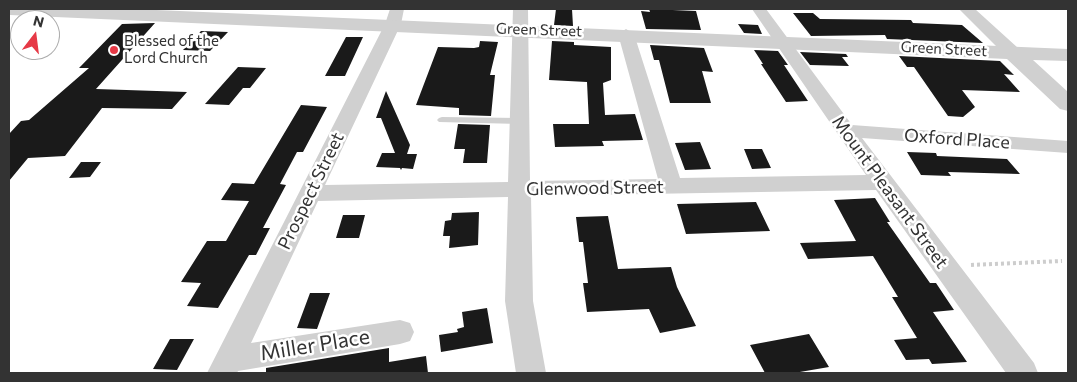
<!DOCTYPE html>
<html>
<head>
<meta charset="utf-8">
<style>
	body { margin:0 }
	#map { position:relative; width:1077px; height:382px; overflow:hidden; background:#fff; font-family:Commissioner,sans-serif }
	canvas { display:block }
	.frame { position:absolute; inset:0; border:10px solid #333; pointer-events:none }
	.north { position:absolute; left:10px; top:10px; width:50px; height:50px; box-sizing:border-box; background:#fff; border:1px solid #adadad; border-radius:50%; rotate:15deg; font-size:14px; font-weight:700; line-height:20px; text-align:center; color:#333 }
	.north::after { content:''; display:block; margin:auto; width:18px; height:22px; background:#e63946; clip-path:polygon(50% 0,100% 100%,50% 72%,0 100%) }
</style>
</head>
<body>
<div id="map">
<canvas width="1077" height="382"></canvas>
<div class="frame"></div>
<div class="north">N</div>
</div>
<script>
const ctx = document.querySelector('canvas').getContext('2d');
ctx.lineJoin = 'round';
function fillPath(path, color) {
  ctx.fillStyle = color;
  ctx.fill(path, 'evenodd');
}
function poly(rows) {
  const path = new Path2D();
  for (const r of rows) {
    path.moveTo(r[0], r[1]);
    for (let i = 2; i < r.length; i += 2) path.lineTo(r[i], r[i + 1]);
  }
  return path;
}
function stroke(path, color, width, dash) {
  ctx.strokeStyle = color;
  ctx.lineWidth = width;
  ctx.lineCap = dash ? 'butt' : 'round';
  ctx.setLineDash(dash || []);
  ctx.stroke(path);
}
function drawText(font, color, halo, rows, align = 'center') {
  ctx.font = font + ' Commissioner,sans-serif';
  ctx.lineWidth = 5;
  ctx.setLineDash([]);
  ctx.textBaseline = 'middle';
  ctx.strokeStyle = halo;
  ctx.fillStyle = color;
  for (const [text, x, y, turn = 0] of rows) {
    ctx.save();
    ctx.translate(x, y);
    ctx.rotate((+turn || 0) * Math.PI / 180);
    ctx.textAlign = isNaN(turn) ? turn : align;
    if (halo) ctx.strokeText(text, 0, 0);
    ctx.fillText(text, 0, 0);
    ctx.restore();
  }
}
fillPath(poly([
	[556,9,572,9,573,26,554,25],
	[649,9,696,11,701,30,646,29,641,11,650,12],
	[793,13,813,13,820,19,911,20,913,23,962,25,983,43,887,39,885,35,811,36],
	[155,23,96,89,187,92,172,109,102,108,65,156,28,158,9,181,9,134,21,121,29,120,89,68,79,68,122,24],
	[738,24,758,25,762,34,744,33],
	[201,31,228,32,210,51,183,50],
	[346,37,363,37,345,76,325,76],
	[480,41,498,42,490,75,495,75,491,116,459,115,459,108,416,105,438,47,474,48,479,47],
	[552,41,574,42,574,45,611,47,611,80,603,83,605,115,635,114,643,140,602,141,604,146,555,147,553,124,589,124,587,82,549,80],
	[650,45,704,48,713,72,702,71,711,103,670,103,659,60,654,60],
	[754,50,778,51,788,65,784,65,808,101,786,102,761,64,763,64],
	[800,52,846,54,848,57,842,57,849,66,810,65],
	[899,56,1000,61,1014,75,1004,74,1020,92,962,90,975,107,963,117,948,116,914,67,907,67],
	[238,67,266,68,250,88,243,88,229,105,205,104],
	[386,91,410,145,407,154,417,154,413,169,402,168,401,170,400,168,376,167,382,153,395,153,381,118,376,118],
	[301,105,327,107,303,152,297,152,280,184,286,185,263,228,270,228,256,255,249,255,218,308,187,306,201,283,181,282,207,241,226,241,249,201,221,200,232,183,254,184],
	[458,124,490,125,487,163,463,163,465,149,454,149],
	[700,142,711,169,685,170,675,143],
	[744,149,762,149,771,168,752,169],
	[907,152,936,153,937,156,1007,159,1020,174,948,172,951,176,921,175],
	[81,162,101,162,90,177,69,178],
	[875,198,890,222,887,222,930,283,936,283,954,310,933,312,967,362,932,364,929,359,906,360,894,340,917,338,892,297,898,297,873,256,808,259,800,243,856,241,834,200],
	[756,202,770,231,686,234,677,204],
	[479,212,478,245,449,248,450,236,443,236,445,221,451,220,452,213],
	[343,215,365,215,359,238,336,238],
	[608,216,618,269,671,267,677,287,696,326,660,333,649,309,587,312,583,283,588,283,583,242,579,242,576,217],
	[310,293,330,293,317,329,297,328],
	[487,308,493,343,441,352,439,335,458,332,457,329,464,327,462,312],
	[809,334,829,367,794,373,765,373,750,345],
	[170,339,194,339,177,370,153,369],
	[389,348,389,362,426,356,428,373,266,373,266,368]
]), '#1a1a1a');
stroke(poly([
	[971,265,1062,261]
]), '#cdcdcd', 4, [3, 3]);
fillPath(poly([
	[442,117,520,118,525,121,520,124,439,122,437,120,439,118,442,117]
]), '#d0d0d0');
fillPath(poly([
	[390,9,404,9,401,24,325,185,508,182,513,9,528,9,530,181,658,179,618,34,626,29,634,34,680,178,866,175,752,9,766,9,852,125,1068,141,1068,153,862,138,1034,363,1038,373,1006,373,876,190,531,196,533,301,546,373,516,373,505,301,508,197,318,201,251,343,400,320,410,323,414,332,410,341,400,344,238,371,237,373,207,373,385,24,390,9],
	[959,9,975,9,1018,48,1020,52,1018,56,1006,56,959,9]
]), '#d0d0d0');
fillPath(poly([
	[9,9,133,9,1068,49,1068,61,1033,60,1068,92,1068,111,1060,109,1007,59,10,15,9,9]
]), '#d0d0d0');
for (const [x, y, r, color] of [
	[114,50,5,"#e63946"]
]) {
  const dot = new Path2D();
  dot.arc(x, y, r, 0, 2 * Math.PI);
  ctx.fillStyle = color;
  ctx.fill(dot);
  stroke(dot, '#fff', 2);
}
drawText('15px', '#333', '#fff', [
	["Green Street",539,30,2],
	["Green Street",944,49,3]
]);
drawText('15px', '#333', '#fff', [
	["Blessed of the",124,41],
	["Lord Church",124,58]
], 'left');
drawText('18px', '#333', '#fff', [
	["Oxford Place",957,139,4],
	["Glenwood Street",595,188,-1],
	["Prospect Street",311,191,-64],
	["Mount Pleasant Street",890,192,54]
]);
drawText('21px', '#333', '#fff', [
	["Miller Place",315,345,-9]
]);
</script>
</body>
</html>
